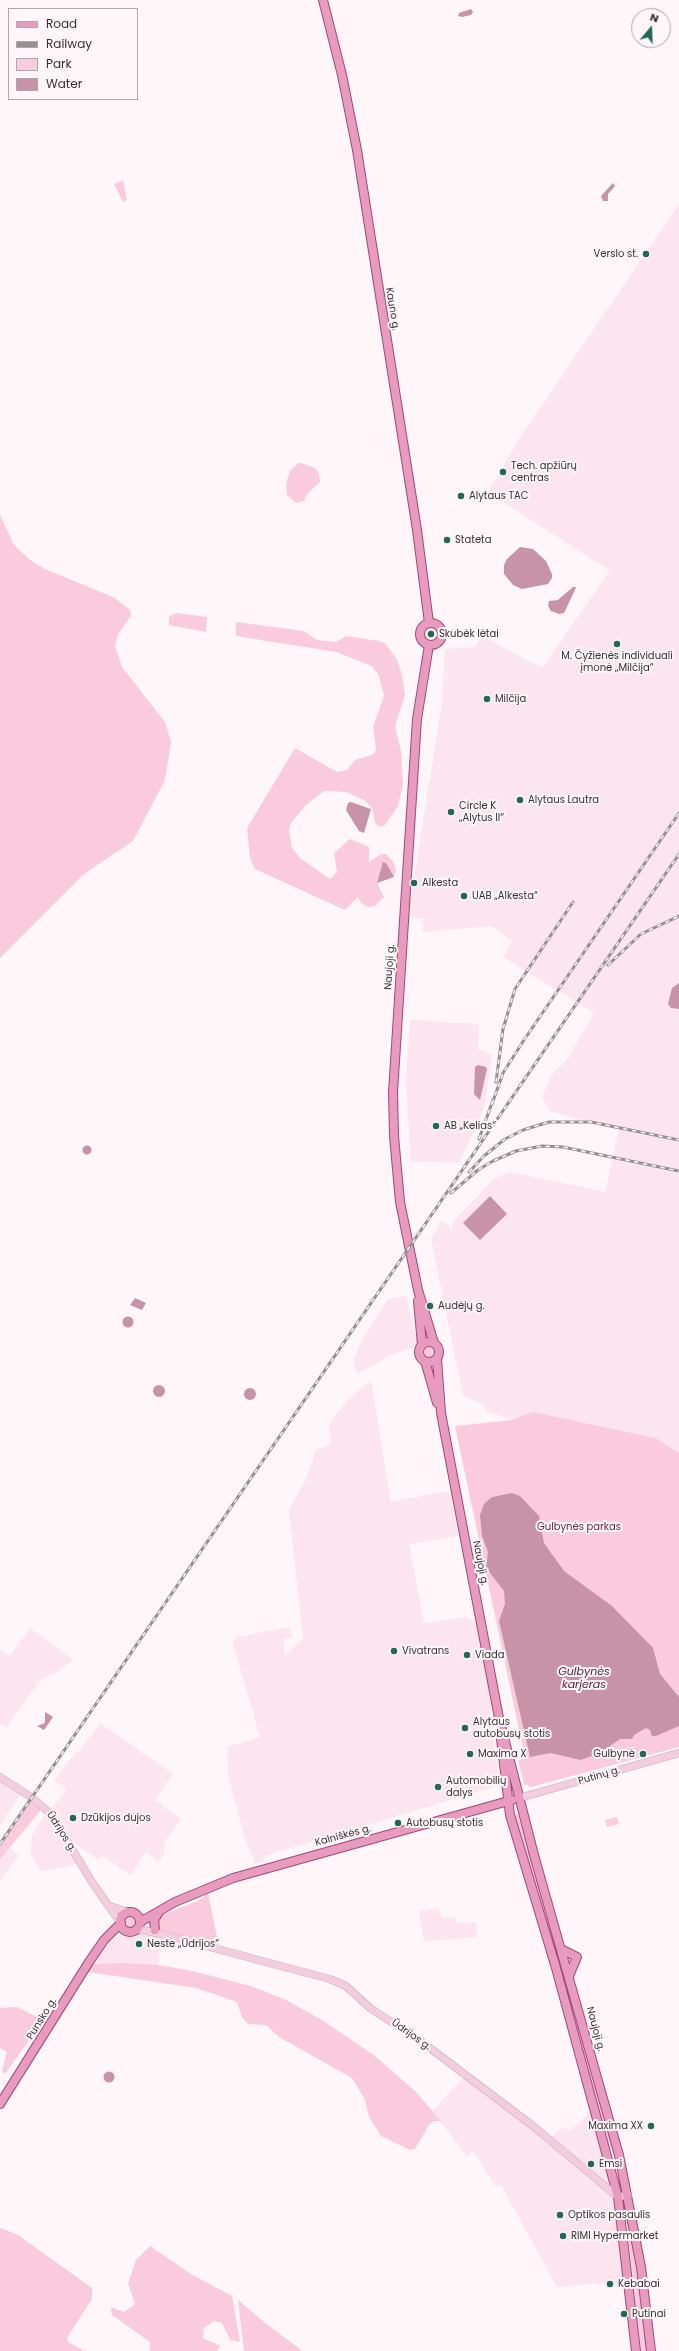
<!DOCTYPE html>
<html>
<head>
<meta charset="utf-8">
<style>
	body { margin:0 }
	#map { position:relative; width:679px; height:2351px; overflow:hidden; background:#fef6f9; font-family:Poppins,sans-serif }
	canvas { display:block }
	.legend { position:absolute; left:8px; top:8px; width:130px; height:92px; box-sizing:border-box; background:#fef6f9; border:1px solid #afa7aa; margin:0; padding:5px 7px; list-style:none; font-size:12px; color:#383033 }
	.legend li { display:flex; align-items:center; gap:8px; height:20px }
	.legend b { width:20px; border:1px solid #afa7aa }
	.north { position:absolute; left:631px; top:8px; width:40px; height:40px; box-sizing:border-box; background:#fef6f9; border:1px solid #afa7aa; border-radius:50%; rotate:19deg; font-size:11px; font-weight:700; line-height:16px; text-align:center; color:#383033 }
	.north::after { content:''; display:block; margin:auto; width:14px; height:18px; background:#256756; clip-path:polygon(50% 0,100% 100%,50% 72%,0 100%) }
</style>
</head>
<body>
<div id="map">
<canvas width="679" height="2351"></canvas>
<ul class="legend">
<li><b style="height:5px;background:#e89bbf"></b>Road</li>
<li><b style="height:5px;background:#968e91"></b>Railway</li>
<li><b style="height:11px;background:#f9cbdd"></b>Park</li>
<li><b style="height:11px;background:#c893a8"></b>Water</li>
</ul>
<div class="north">N</div>
</div>
<script>
const ctx = document.querySelector('canvas').getContext('2d');
ctx.lineJoin = 'round';
function fillPath(path, color) {
  ctx.fillStyle = color;
  ctx.fill(path, 'evenodd');
}
function poly(rows) {
  const path = new Path2D();
  for (const r of rows) {
    if (r.length === 3) {
      path.moveTo(r[0] + r[2], r[1]);
      path.arc(r[0], r[1], r[2], 0, 2 * Math.PI);
      continue;
    }
    path.moveTo(r[0], r[1]);
    for (let i = 2; i < r.length; i += 2) path.lineTo(r[i], r[i + 1]);
  }
  return path;
}
function stroke(path, color, width, dash) {
  ctx.strokeStyle = color;
  ctx.lineWidth = width;
  ctx.lineCap = dash ? 'butt' : 'round';
  ctx.setLineDash(dash || []);
  ctx.stroke(path);
}
function drawText(font, color, halo, rows, align = 'center') {
  ctx.font = font + ' Poppins,sans-serif';
  ctx.lineWidth = 4;
  ctx.setLineDash([]);
  ctx.textBaseline = 'middle';
  ctx.strokeStyle = halo;
  ctx.fillStyle = color;
  for (const [text, x, y, turn = 0] of rows) {
    ctx.save();
    ctx.translate(x, y);
    ctx.rotate((+turn || 0) * Math.PI / 180);
    ctx.textAlign = isNaN(turn) ? turn : align;
    if (halo) ctx.strokeText(text, 0, 0);
    ctx.fillText(text, 0, 0);
    ctx.restore();
  }
}
fillPath(poly([
	[679,204,679,1453,656,1438,533,1412,512,1420,486,1411,484,1404,463,1396,431,1238,442,1221,450,1227,450,1232,455,1219,495,1178,510,1172,605,1192,619,1130,549,1111,542,1097,552,1074,568,1058,594,1013,503,957,512,941,492,926,423,932,423,919,408,916,442,703,445,649,475,647,482,636,542,668,610,571,488,492,523,433],
	[410,1020,479,1024,478,1048,492,1055,486,1099,480,1118,459,1163,411,1161,406,1083],
	[406,1296,418,1346,391,1355,358,1374,354,1365,354,1360,359,1346,388,1299],
	[371,1381,391,1502,445,1491,451,1494,458,1536,409,1544,424,1623,466,1617,475,1622,491,1700,490,1721,500,1785,264,1856,265,1861,255,1864,245,1838,228,1775,227,1747,260,1737,233,1644,236,1637,290,1627,292,1637,283,1639,285,1655,303,1638,289,1510,306,1479,316,1450,331,1444,329,1428,334,1417,350,1398],
	[30,1628,73,1660,58,1672,42,1678,6,1727,0,1723,0,1650,10,1656],
	[100,1723,173,1774,155,1800,181,1819,165,1842,163,1856,158,1861,146,1852,131,1875,102,1856,99,1860,71,1841,50,1810,67,1789,54,1780,76,1752,78,1753],
	[0,1781,21,1794,0,1825],
	[29,1798,32,1800,0,1846,0,1840],
	[46,1813,78,1863,72,1866,41,1871,31,1854,32,1835],
	[9,1847,19,1856,0,1881,0,1859],
	[438,1908,442,1918,456,1917,456,1923,476,1922,477,1937,424,1941,419,1911],
	[140,1932,168,1938,160,1953,158,1965,93,1964,105,1947,118,1936],
	[463,2077,548,2140,615,2199,625,2286,606,2288,605,2283,557,2287,501,2185,496,2187,473,2151,467,2157,433,2111],
	[592,2111,610,2182,609,2184,552,2137,562,2127,571,2130]
]), '#fce5ee');
fillPath(poly([
	[123,180,127,200,123,202,114,184],
	[301,463,315,468,319,473,320,482,307,494,304,501,296,503,287,495,286,484,290,471,297,464],
	[0,515,14,545,29,559,43,568,115,598,130,610,131,616,118,634,115,646,122,667,165,722,171,742,165,780,133,841,84,874,0,958],
	[176,613,207,617,206,632,169,625,169,617],
	[236,622,304,631,317,640,336,642,346,636,379,641,385,643,397,660,402,674,405,695,395,726,401,751,403,785,398,806,384,826,379,826,375,823,372,808,364,800,346,792,324,791,306,805,291,823,289,830,292,848,300,858,330,879,337,872,334,853,350,839,369,847,369,862,381,854,386,854,393,861,396,870,394,877,391,874,377,883,384,897,375,906,368,907,361,903,358,897,345,910,255,869,250,858,247,828,295,748,337,772,347,770,355,760,374,754,376,749,373,727,384,696,379,676,372,666,336,652,236,636],
	[429,1352,5],
	[533,1412,656,1438,679,1453,679,1747,531,1787,524,1784,518,1760,525,1758,455,1426,512,1420],
	[32,1800,41,1810,0,1859,0,1846],
	[518,1814,560,1961,616,2160,606,2135,515,1815],
	[617,1817,619,1824,607,1827,605,1820],
	[208,1893,219,1947,158,1929,156,1920,159,1916,198,1901],
	[130,1922,6],
	[124,1963,158,1965,188,1970,251,1986,286,2000,322,2020,375,2056,416,2092,441,2121,434,2121,429,2125,415,2149,410,2150,381,2136,369,2117,365,2100,352,2078,279,2037,266,2025,248,2024,242,2017,237,2002,196,1988,88,1972,93,1964],
	[17,2007,41,2019,42,2022,5,2074,2,2071,7,2052,0,2048,0,2008],
	[625,2207,639,2281,647,2351,641,2351],
	[0,2228,18,2235,92,2288,92,2299,67,2338,68,2342,85,2351,0,2351],
	[150,2246,191,2274,232,2296,240,2342,230,2340,222,2323,214,2321,204,2328,203,2338,220,2346,217,2351,150,2351,150,2342,112,2315,111,2307,124,2312,135,2304,128,2283,136,2260],
	[238,2300,269,2326,303,2351,244,2351]
]), '#f9cbdd');
fillPath(poly([
	[471,9,473,12,471,15,462,17,458,16,459,13],
	[613,183,615,186,608,194,608,201,603,201,601,196],
	[520,547,533,549,546,561,552,574,552,578,548,584,522,589,513,585,504,574,504,565,507,559],
	[573,587,576,587,575,590,564,613,559,614,551,611,548,606,549,601,558,600],
	[351,802,371,809,364,833,359,831,346,810,348,803],
	[383,862,386,863,394,877,377,883],
	[679,983,679,1009,671,1008,668,1004,672,988],
	[478,1065,486,1067,487,1069,480,1100,474,1094,475,1067],
	[87,1150,4.5],
	[490,1196,507,1214,480,1240,463,1223],
	[135,1298,146,1303,142,1310,130,1305],
	[128,1322,5.5],
	[159,1391,6],
	[250,1394,6],
	[512,1493,520,1496,539,1516,544,1543,564,1571,612,1606,653,1648,660,1674,679,1697,679,1726,656,1736,652,1736,650,1730,646,1728,634,1735,632,1739,620,1739,602,1752,581,1760,550,1753,530,1757,499,1621,505,1604,504,1591,486,1568,488,1552,482,1536,480,1515,484,1504,492,1497],
	[45,1712,53,1717,44,1730,37,1726,45,1723],
	[109,2077,5.5]
]), '#c893a8');
const secondary = poly([
	[0,1777,31,1797,51,1814,92,1882,120,1922],
	[519,1798,679,1753],
	[110,1906,127,1912],
	[137,1929,162,1934,273,1964,330,1979,346,1986,370,2008,422,2042,533,2126,618,2197,628,2195]
]);
const primary = poly([
	[323,0,342,75,357,150,417,530,429,623],
	[431,634,11],
	[429,645,417,719,393,1092,394,1136,400,1202,418,1290,434,1343],
	[418,1301,422,1345],
	[429,1352,10],
	[437,1359,441,1413,499,1718,534,1855,619,2155,641,2267,651,2351],
	[425,1361,437,1403],
	[501,1739,510,1815,556,1968,618,2197,636,2351],
	[130,1922,10],
	[140,1922,175,1902,233,1878,512,1800],
	[155,1930,154,1920,159,1912],
	[561,1949,577,1957,569,1976],
	[0,2104,89,1962,104,1940,121,1923]
]);
stroke(secondary, '#c0adb4', 8);
stroke(primary, '#a04a73', 10);
stroke(secondary, '#f3cddf', 7);
stroke(primary, '#e89bbf', 8);
const rail = poly([
	[608,965,641,934,679,916],
	[496,1082,503,1029,515,989,573,902],
	[492,1104,503,1073,524,1040,679,813],
	[479,1139,493,1100],
	[469,1172,484,1156,505,1139,523,1130,549,1122,591,1122,679,1140],
	[451,1193,478,1170,493,1161,516,1151,542,1146,563,1147,679,1171],
	[0,1844,679,854]
]);
stroke(rail, '#968e91', 3);
stroke(rail, '#fef6f9', 1.5, [4.5]);
for (const [x, y, r, color] of [
	[646,254,4,"#256756"],
	[503,472,4,"#256756"],
	[461,496,4,"#256756"],
	[447,540,4,"#256756"],
	[431,634,4,"#256756"],
	[617,644,4,"#256756"],
	[487,699,4,"#256756"],
	[520,800,4,"#256756"],
	[451,812,4,"#256756"],
	[414,883,4,"#256756"],
	[464,896,4,"#256756"],
	[436,1126,4,"#256756"],
	[430,1306,4,"#256756"],
	[394,1651,4,"#256756"],
	[467,1655,4,"#256756"],
	[465,1728,4,"#256756"],
	[470,1754,4,"#256756"],
	[643,1754,4,"#256756"],
	[438,1787,4,"#256756"],
	[73,1818,4,"#256756"],
	[398,1823,4,"#256756"],
	[139,1944,4,"#256756"],
	[651,2126,4,"#256756"],
	[591,2164,4,"#256756"],
	[560,2215,4,"#256756"],
	[563,2236,4,"#256756"],
	[610,2284,4,"#256756"],
	[624,2314,4,"#256756"]
]) {
  const dot = new Path2D();
  dot.arc(x, y, r, 0, 2 * Math.PI);
  ctx.fillStyle = color;
  ctx.fill(dot);
  stroke(dot, '#fef6f9', 1.5);
}
drawText('10px', '#383033', '#fef6f9', [
	["Verslo st.",638,254,"right"],
	["Tech. apžiūrų",511,466],
	["centras",511,478],
	["Alytaus TAC",469,496],
	["Stateta",455,540],
	["Skubėk lėtai",439,634],
	["M. Čyžienės individuali",617,656,"center"],
	["įmonė „Milčija“",617,668,"center"],
	["Milčija",495,699],
	["Alytaus Lautra",528,800],
	["Circle K",459,806],
	["„Alytus II“",459,818],
	["Alkesta",422,883],
	["UAB „Alkesta“",472,896],
	["AB „Kelias“",444,1126],
	["Audėjų g.",438,1306],
	["Vivatrans",402,1651],
	["Viada",475,1655],
	["Alytaus",473,1722],
	["autobusų stotis",473,1734],
	["Maxima X",478,1754],
	["Gulbynė",635,1754,"right"],
	["Automobilių",446,1781],
	["dalys",446,1793],
	["Dzūkijos dujos",81,1818],
	["Autobusų stotis",406,1823],
	["Neste „Ūdrijos“",147,1944],
	["Maxima XX",643,2126,"right"],
	["Emsi",599,2164],
	["Optikos pasaulis",568,2215],
	["RIMI Hypermarket",571,2236],
	["Kebabai",618,2284],
	["Putinai",632,2314]
], 'left');
drawText('10px', '#383033', '#fef6f9', [
	["Kauno g.",392,309,81],
	["Naujoji g.",390,967,-86],
	["Naujoji g.",480,1563,79],
	["Putinų g.",599,1776,-16],
	["Ūdrijos g.",61,1832,57],
	["Kalniškės g.",343,1836,-15],
	["Punsko g.",42,2019,-58],
	["Naujoji g.",595,2029,75],
	["Ūdrijos g.",411,2035,35]
]);
drawText('10px', '#692847', '#fef6f9', [
	["Gulbynės parkas",579,1527]
]);
drawText('italic 11px', '#581938', '#fef6f9', [
	["Gulbynės",584,1672],
	["karjeras",584,1685]
]);
</script>
</body>
</html>
